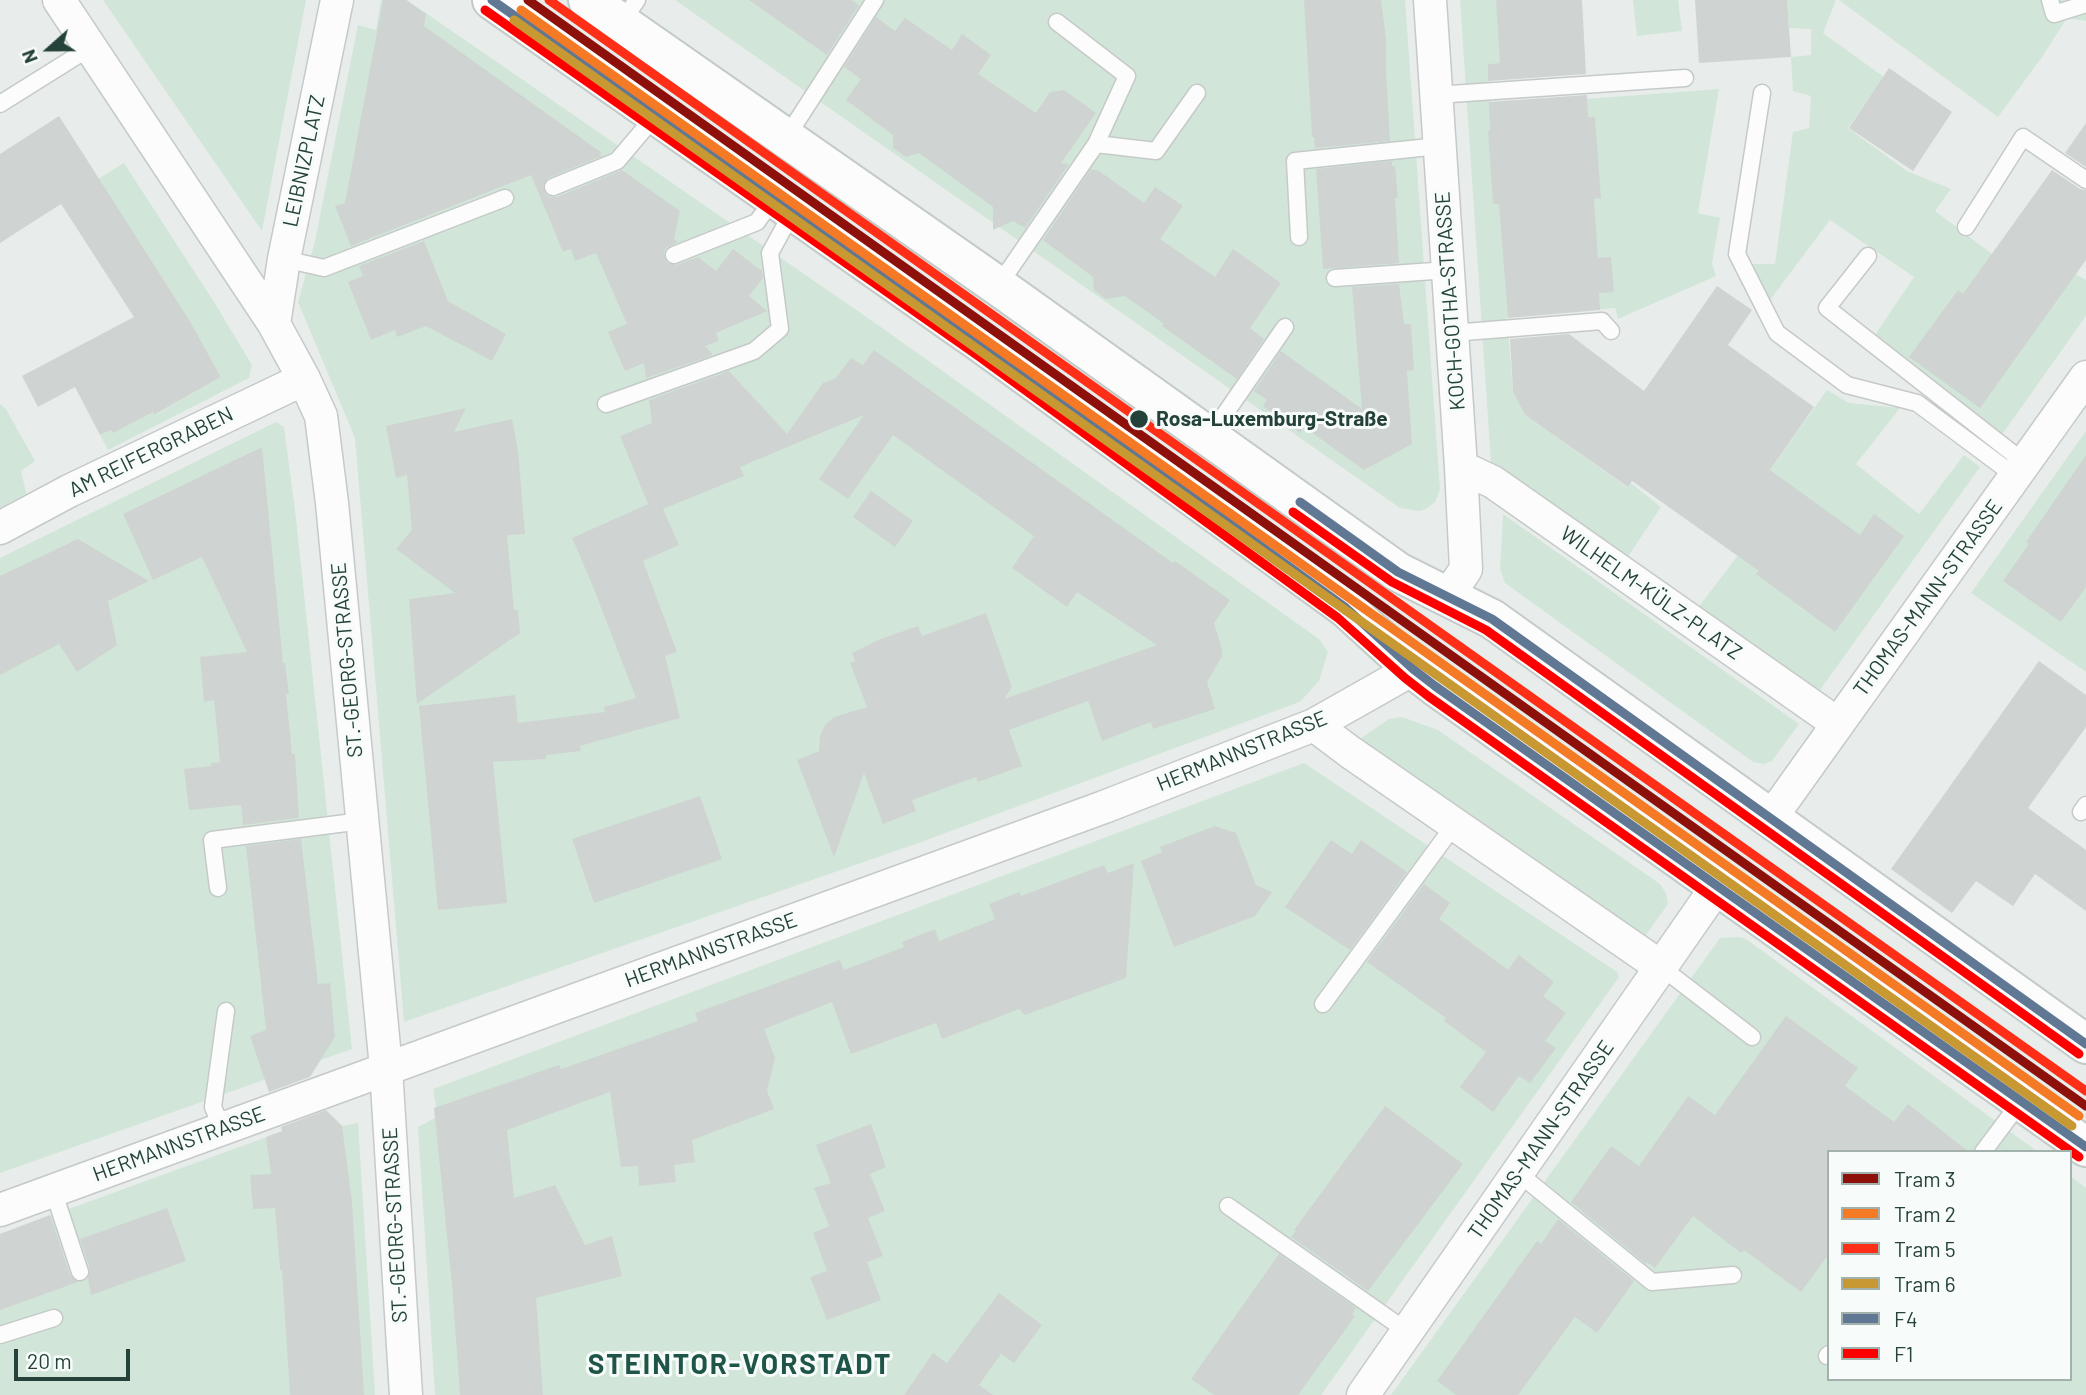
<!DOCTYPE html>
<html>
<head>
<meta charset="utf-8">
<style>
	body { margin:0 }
	#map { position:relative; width:2086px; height:1395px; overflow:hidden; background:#e8edeb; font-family:Barlow,sans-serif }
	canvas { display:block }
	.legend { position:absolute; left:1827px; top:1150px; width:245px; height:231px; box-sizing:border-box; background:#f7fbf9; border:2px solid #a3b1ad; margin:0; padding:9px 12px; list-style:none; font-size:21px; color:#24423a }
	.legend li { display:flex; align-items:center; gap:14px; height:35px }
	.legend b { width:35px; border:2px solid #a3b1ad }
	.north { position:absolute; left:14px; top:14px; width:70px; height:70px; -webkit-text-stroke:5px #f7fbf9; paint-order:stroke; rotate:249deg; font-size:19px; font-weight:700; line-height:28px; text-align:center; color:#24423a }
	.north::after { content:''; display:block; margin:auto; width:24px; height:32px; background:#24423a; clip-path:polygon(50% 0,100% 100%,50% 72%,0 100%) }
	.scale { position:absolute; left:14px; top:1349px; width:116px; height:32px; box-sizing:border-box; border:4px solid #24423a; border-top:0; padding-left:9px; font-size:21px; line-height:24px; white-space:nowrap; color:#24423a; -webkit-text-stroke:5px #f7fbf9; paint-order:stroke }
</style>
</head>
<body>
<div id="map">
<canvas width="2086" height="1395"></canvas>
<ul class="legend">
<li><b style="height:9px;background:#8d110a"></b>Tram 3</li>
<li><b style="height:9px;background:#f47a25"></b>Tram 2</li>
<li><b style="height:9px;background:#ff2e17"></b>Tram 5</li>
<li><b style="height:9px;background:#c89832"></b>Tram 6</li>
<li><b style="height:9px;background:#607893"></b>F4</li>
<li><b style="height:9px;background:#f00"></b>F1</li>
</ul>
<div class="north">N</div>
<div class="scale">20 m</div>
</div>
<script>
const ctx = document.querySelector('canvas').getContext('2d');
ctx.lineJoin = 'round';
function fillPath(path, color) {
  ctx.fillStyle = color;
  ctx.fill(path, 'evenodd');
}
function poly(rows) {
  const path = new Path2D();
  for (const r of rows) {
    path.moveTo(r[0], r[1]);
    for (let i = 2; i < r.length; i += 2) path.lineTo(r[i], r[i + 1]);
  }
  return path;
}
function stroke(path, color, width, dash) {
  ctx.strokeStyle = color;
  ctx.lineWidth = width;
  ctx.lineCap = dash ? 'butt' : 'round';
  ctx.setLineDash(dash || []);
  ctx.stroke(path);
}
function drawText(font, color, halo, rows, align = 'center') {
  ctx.font = font + ' Barlow,sans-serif';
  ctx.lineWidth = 6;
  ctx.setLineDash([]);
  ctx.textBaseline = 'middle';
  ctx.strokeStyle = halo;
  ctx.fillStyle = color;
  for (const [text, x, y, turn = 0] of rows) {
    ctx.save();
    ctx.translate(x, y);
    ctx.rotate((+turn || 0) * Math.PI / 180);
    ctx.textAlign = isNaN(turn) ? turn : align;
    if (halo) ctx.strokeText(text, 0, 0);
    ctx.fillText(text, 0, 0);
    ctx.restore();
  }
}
fillPath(poly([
	[103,0,306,0,262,231],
	[381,0,407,0,878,325,1319,639,1328,652,1319,681,1301,701,1294,704,924,841,404,1022,355,438,298,302,315,241,358,25,376,30],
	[675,0,1405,0,1440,490,1435,502,1426,509,1419,511,1400,508],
	[1460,0,1496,0,1506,63,1488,64,1491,106,1719,89,1698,213,1720,218,1712,263,1716,276,1618,319,1615,308,1507,317,1513,392,1525,415,1627,487,1631,483,1661,507,1625,561,1491,463],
	[1633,0,1678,0,1682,31,1637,36],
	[1787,0,1836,0,1823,33,1884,77,1848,128,1907,171,1951,189,1935,211,1992,254,2076,274,2086,280,2086,316,2001,436,1873,338,1914,277,1830,220,1770,300,1750,264,1775,264,1793,132,1809,128,1811,96,1793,91,1791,57,1811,55,1811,29,1789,28],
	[1839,0,2086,0,2086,21,2067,18,2042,57,1998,117],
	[124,163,214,302,252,365,249,378,108,450,100,435,153,412,155,415,221,377,191,323,98,179],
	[1827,390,1849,403,1900,408,1856,464,1919,514,1964,455,1980,467,1815,697,1697,609,1781,499,1763,480],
	[0,404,6,409,35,461,21,471,27,496,0,509],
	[276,422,284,427,296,518,352,1049,0,1173,0,558],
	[2086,431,2086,672,1971,593],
	[1503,514,1799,724,1772,761,1764,764,1753,762,1505,583,1500,569],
	[1402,717,1438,730,1660,884,1666,893,1668,904,1641,942,1357,741,1389,719],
	[1304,763,1617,972,1619,977,1321,1395,435,1395,418,1127,435,1118,436,1107,433,1089],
	[1739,937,1746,939,2038,1152,1829,1152,1829,1379,2070,1379,2070,1176,2086,1188,2086,1395,1391,1395,1720,938],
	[330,1114,342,1126,358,1123,375,1395,0,1395,0,1234]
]), '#d1e6d8');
fillPath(poly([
	[383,0,406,0,426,14,424,26,602,153,599,154,602,156,548,178,543,186,546,195,551,197,557,197,622,170,680,211,674,239,678,242,666,248,664,253,667,263,677,265,698,257,716,271,733,249,762,271,763,278,749,296,767,311,716,333,719,341,705,346,713,355,646,378,644,363,625,371,608,332,627,324,596,253,575,261,571,249,563,252,531,175,351,246,335,206,345,203],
	[749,0,851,0,859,5,827,55],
	[1304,0,1381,0,1386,39,1386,71,1390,141,1315,148,1314,137,1312,137],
	[1496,0,1582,0,1586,74,1488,81,1488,64,1500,63],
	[1695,0,1787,0,1791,57,1699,63],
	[876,17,895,31,905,18,952,50,962,34,991,55,978,74,1036,113,1050,92,1064,90,1096,113,1061,163,1069,164,1025,228,1013,221,993,230,993,207,919,153,906,157,893,148,893,135,846,100,861,79,844,67],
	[1889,68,1952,112,1913,171,1849,128],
	[1587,95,1588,117,1595,117,1601,198,1594,199,1598,258,1611,257,1614,292,1599,293,1600,310,1508,318,1499,204,1493,204,1488,131,1490,131,1489,102],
	[59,116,191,323,221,377,154,415,153,412,113,433,111,430,100,435,75,387,38,407,22,376,134,317,61,204,0,243,0,154],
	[2086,123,2086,167,2065,153],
	[1392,161,1392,166,1395,166,1398,198,1395,198,1399,263,1323,269,1316,169],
	[1091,169,1099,171,1144,203,1155,187,1183,206,1160,239,1215,277,1233,249,1281,283,1250,328,1264,339,1237,379,1162,326,1164,324,1125,296,1106,299,1094,290,1093,277,1043,240],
	[2052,170,2080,189,2086,190,2086,260,1980,408,1909,357,1958,290,1963,294],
	[424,241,448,301,506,334,492,361,426,326,397,337,395,330,371,340,348,282,363,276,359,266],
	[1399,284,1404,324,1411,324,1414,370,1407,371,1412,444,1364,470,1304,427,1300,433,1263,406,1267,400,1254,391,1281,351,1362,409,1352,287],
	[1717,286,1752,310,1728,345,1814,407,1770,470,1860,535,1874,514,1904,536,1835,632,1756,574,1759,571,1632,481,1628,487,1525,415,1513,392,1510,339,1569,334,1644,391],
	[874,350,1173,563,1175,561,1230,600,1214,623,1222,649,1222,656,1207,682,1215,709,1153,729,1151,722,1102,741,1088,701,1009,730,1022,766,978,782,976,777,912,800,916,811,883,824,864,773,834,857,797,760,819,751,820,736,825,725,834,717,867,707,850,663,855,661,852,653,878,640,918,626,922,636,986,613,1012,687,1004,699,1157,645,1077,592,1067,607,1012,568,1034,536,893,435,848,499,819,479,864,415,740,467,744,476,663,509,679,545,643,561,677,652,665,656,680,718,580,746,581,751,546,755,546,759,493,762,507,903,438,910,419,706,515,695,518,723,605,712,604,707,636,698,592,584,572,538,648,504,620,436,652,423,649,400,729,371,787,434,823,383,836,378,851,358,863,365],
	[466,408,454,432,512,419,518,450,525,534,507,535,514,610,518,610,520,633,417,704,409,599,455,593,396,549,412,530,407,475,396,478,386,426],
	[262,447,283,663,285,663,289,694,286,694,292,754,295,754,299,818,243,825,241,805,189,810,184,769,211,766,211,763,220,762,214,700,204,702,200,657,247,652,202,557,153,580,123,514],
	[2086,455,2086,587,2061,622,2003,581,2029,544,2026,542],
	[871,491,913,521,895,547,853,517],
	[78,539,149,581,108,601,117,645,77,672,59,644,0,675,0,576],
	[2039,661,2086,695,2086,727,2028,808,2086,850,2086,911,2035,874,2013,906,1976,881,1952,913,1891,869],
	[700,796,722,859,594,903,572,839],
	[1215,826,1236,833,1256,885,1272,892,1255,916,1174,947,1141,861,1162,852,1160,847],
	[301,839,318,984,330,983,335,1037,310,1077,269,1092,250,1036,266,1030,246,846],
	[1331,840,1352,854,1361,840,1407,872,1350,950,1285,907],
	[1134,863,1126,978,1025,1015,1019,1009,942,1039,936,1023,851,1054,832,1002,764,1029,775,1058,767,1091,774,1109,692,1140,695,1162,674,1165,676,1182,639,1186,638,1166,621,1167,610,1092,507,1130,514,1198,555,1185,585,1245,612,1236,622,1276,536,1298,543,1395,460,1395,452,1285,434,1108,559,1065,561,1069,698,1021,695,1013,840,960,844,970,904,947,902,942,935,929,939,941,995,919,989,904,1020,892,1021,896,1104,865,1108,873],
	[1424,884,1450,903,1439,919,1508,970,1519,955,1554,982,1543,996,1566,1013,1545,1041,1556,1048,1530,1083,1519,1076,1493,1112,1460,1087,1486,1052,1444,1021,1446,1018,1367,962],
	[1786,1016,1858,1068,1845,1086,1894,1122,1908,1104,1969,1152,1829,1152,1829,1254,1801,1292,1744,1250,1741,1253,1693,1216,1655,1268,1647,1262,1646,1264,1571,1202,1611,1146,1639,1166,1688,1096,1715,1115],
	[1385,1106,1463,1164,1368,1291,1291,1237,1296,1231,1294,1230],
	[326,1110,342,1126,352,1202,364,1395,290,1395,282,1270,280,1270,275,1208,253,1209,250,1175,271,1174,266,1137,282,1131,281,1127],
	[871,1124,886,1167,870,1174,885,1211,868,1218,883,1256,867,1262,881,1300,827,1320,810,1277,827,1271,813,1233,829,1226,814,1188,831,1183,816,1145],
	[167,1208,186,1261,91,1295,88,1279,90,1269,80,1239],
	[50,1215,70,1275,78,1282,0,1310,0,1234],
	[1558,1219,1634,1281,1597,1333,1575,1317,1518,1395,1456,1395,1437,1381,1537,1241,1541,1244],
	[1279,1254,1356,1308,1352,1314,1355,1316,1298,1395,1214,1395,1191,1379],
	[999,1293,1042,1325,1014,1363,1001,1354,979,1385,993,1395,904,1395,933,1353,947,1363]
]), '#cfd4d2');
const lane = poly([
	[2050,0,2054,14,2086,4],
	[1057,22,1127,76,1096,144],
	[621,23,637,0],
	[1762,93,1737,254,1777,333,1847,385,1917,403,2015,476],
	[1436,95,1685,78],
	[0,104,91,47],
	[786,138,875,0],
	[553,187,617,161,656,115],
	[1966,227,2023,137,2086,180],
	[1299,237,1295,161,1439,146],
	[674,255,757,222,774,198],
	[1868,256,1827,308,2025,463],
	[284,259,324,268,505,198],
	[1335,278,1448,270],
	[998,286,1096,144,1156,151,1197,93],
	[1452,333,1602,321,1611,331],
	[606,404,754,351,780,329,770,253,793,211],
	[1209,437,1285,327],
	[2081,812,2086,805],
	[218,888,212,840,362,821],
	[1661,967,1752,1037],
	[1323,1004,1455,824],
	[222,1128,213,1107,226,1011],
	[1983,1152,2022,1100],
	[1518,1173,1652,1282,1733,1275],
	[53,1190,80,1272],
	[1228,1206,1408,1332],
	[0,1335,54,1318],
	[1827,1356,1829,1354]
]);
const street = poly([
	[59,0,274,324,304,379,321,416,332,503,386,1068,406,1395],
	[1430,0,1461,467,1466,569,1448,596],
	[274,324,284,259,337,0],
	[1461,467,1493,482,1838,724],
	[0,528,69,491,304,379],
	[1314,725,1350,752,1661,967],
	[1770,819,2086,377],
	[0,1210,1104,807,1314,725,1413,669],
	[1363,1395,1718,885]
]);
const secondary = poly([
	[492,0,984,345,1346,608,1413,669,1435,686,2086,1147],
	[588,0,998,286,1398,572,1492,619,2086,1044]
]);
stroke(lane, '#c5cac8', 19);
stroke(street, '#c5cac8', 35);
stroke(secondary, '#c3cbc8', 42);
stroke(lane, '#fcfcfc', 16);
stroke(street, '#fcfcfc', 32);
stroke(secondary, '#fcfcfc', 38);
stroke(poly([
	[492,0,984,345,1346,608,1413,669,1435,686,2086,1147],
	[1300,502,1398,572,1492,619,2086,1044]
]), '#607893', 9);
stroke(poly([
	[485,10,977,355,1338,618,1405,678,1428,696,2079,1157],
	[1293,512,1392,582,1486,630,2079,1054]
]), '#f00', 9);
stroke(poly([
	[528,0,2086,1106]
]), '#8d110a', 9);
stroke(poly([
	[521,10,2079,1116]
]), '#f47a25', 9);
stroke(poly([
	[549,0,2086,1091]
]), '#ff2e17', 9);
stroke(poly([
	[514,20,2072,1126]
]), '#c89832', 9);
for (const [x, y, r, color] of [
	[1139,419,10,"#24423a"]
]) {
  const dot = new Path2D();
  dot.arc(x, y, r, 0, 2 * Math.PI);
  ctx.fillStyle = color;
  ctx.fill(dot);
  stroke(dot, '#f7fbf9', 2.5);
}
drawText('21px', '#24423a', '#f7fbf9', [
	["LEIBNIZPLATZ",304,161,-78],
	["KOCH-GOTHA-STRASSE",1450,301,-94],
	["AM REIFERGRABEN",151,452,-26],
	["WILHELM-KÜLZ-PLATZ",1651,593,35],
	["THOMAS-MANN-STRASSE",1928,598,-54],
	["ST.-GEORG-STRASSE",347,660,-95],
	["HERMANNSTRASSE",1242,751,-22],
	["HERMANNSTRASSE",711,950,-20],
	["THOMAS-MANN-STRASSE",1541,1140,-55],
	["HERMANNSTRASSE",179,1144,-20],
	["ST.-GEORG-STRASSE",395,1225,-93]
]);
drawText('bold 21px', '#24423a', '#f7fbf9', [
	["Rosa-Luxemburg-Straße",1156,419]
], 'left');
ctx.letterSpacing = '2px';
drawText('bold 28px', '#1f5548', '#f7fbf9', [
	["STEINTOR-VORSTADT",740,1365]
]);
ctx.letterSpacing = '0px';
</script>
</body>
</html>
